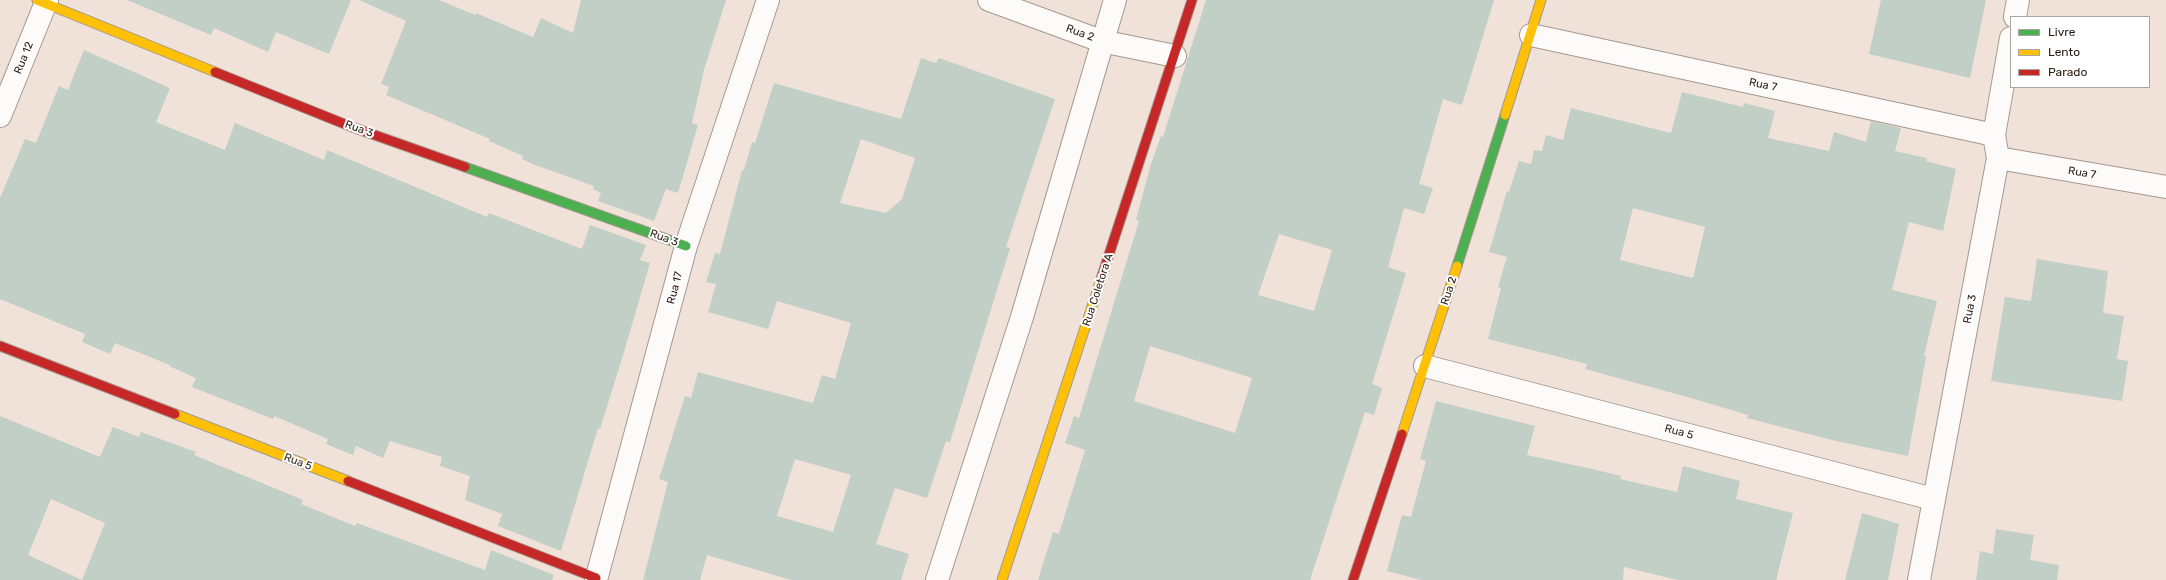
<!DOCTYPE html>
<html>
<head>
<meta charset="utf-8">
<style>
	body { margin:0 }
	#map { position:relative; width:2166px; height:580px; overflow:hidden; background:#f0e2d8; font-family:Rubik,sans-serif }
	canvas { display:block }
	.legend { position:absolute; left:2010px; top:16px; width:140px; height:72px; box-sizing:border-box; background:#fff; border:1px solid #aaa5a0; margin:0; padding:5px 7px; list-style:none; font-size:12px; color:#2b1d11 }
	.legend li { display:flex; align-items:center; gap:8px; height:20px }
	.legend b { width:20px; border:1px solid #aaa5a0 }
</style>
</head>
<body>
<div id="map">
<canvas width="2166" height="580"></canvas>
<ul class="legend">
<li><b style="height:5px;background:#4caf50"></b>Livre</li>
<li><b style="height:5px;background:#ffc107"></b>Lento</li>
<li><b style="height:5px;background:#c62828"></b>Parado</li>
</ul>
</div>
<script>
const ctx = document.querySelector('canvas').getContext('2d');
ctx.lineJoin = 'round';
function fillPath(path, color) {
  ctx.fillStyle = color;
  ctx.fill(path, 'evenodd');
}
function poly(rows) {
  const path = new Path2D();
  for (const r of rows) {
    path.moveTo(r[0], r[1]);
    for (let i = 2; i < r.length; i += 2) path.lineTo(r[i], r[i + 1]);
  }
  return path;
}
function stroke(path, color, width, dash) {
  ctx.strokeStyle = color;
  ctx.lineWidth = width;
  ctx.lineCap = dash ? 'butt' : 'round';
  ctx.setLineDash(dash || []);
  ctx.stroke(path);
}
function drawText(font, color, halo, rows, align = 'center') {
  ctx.font = font + ' Rubik,sans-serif';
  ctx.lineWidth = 4;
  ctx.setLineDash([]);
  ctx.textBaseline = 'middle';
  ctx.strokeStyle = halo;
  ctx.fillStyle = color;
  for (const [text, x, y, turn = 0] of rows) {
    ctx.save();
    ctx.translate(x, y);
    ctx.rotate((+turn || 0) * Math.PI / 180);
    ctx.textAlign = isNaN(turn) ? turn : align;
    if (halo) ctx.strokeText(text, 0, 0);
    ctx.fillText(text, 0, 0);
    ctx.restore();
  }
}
fillPath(poly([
	[127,0,351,0,329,54,276,32,268,52,214,28,211,35],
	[359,0,439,0,475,15,476,13,533,37,541,18,573,33,581,0,726,0,704,70,692,123,698,125,678,193,666,189,654,221,598,201,601,193,593,189,594,186,535,165,522,159,523,156,489,141,490,139,386,95,389,87,381,84,406,21],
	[1206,0,1494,0,1462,105,1443,99,1419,184,1433,188,1424,214,1404,208,1388,267,1406,273,1372,384,1382,388,1374,415,1365,412,1310,580,1038,580,1053,532,1059,534,1085,450,1065,443,1074,416,1079,418,1139,221,1136,220,1151,164,1161,136,1163,137],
	[1279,234,1332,250,1314,311,1258,295],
	[1150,346,1252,378,1235,433,1134,401],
	[1881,0,1986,0,1970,78,1869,54],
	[84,50,170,88,156,122,225,150,235,123,324,160,327,150,487,217,489,213,582,249,590,225,646,245,640,260,650,263,624,352,600,429,598,428,561,551,498,526,502,514,465,500,470,476,440,466,442,457,390,441,383,458,356,446,353,455,326,444,328,439,274,416,273,419,192,387,196,378,169,366,170,365,115,343,110,354,82,342,85,334,0,299,0,198,25,139,36,143,59,86,68,90],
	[921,58,936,63,939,58,1055,99,1006,247,1010,248,950,442,946,441,927,498,895,488,876,544,909,554,901,580,791,580,707,555,700,580,643,580,668,482,659,479,685,396,691,398,698,372,813,403,822,375,835,379,851,323,777,301,768,329,708,312,716,284,706,282,715,253,720,254,742,170,744,170,752,142,755,143,774,83,901,119],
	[861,139,915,158,902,199,886,213,840,203],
	[795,459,851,475,833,532,777,516],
	[1682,92,1743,107,1744,103,1775,111,1768,138,1829,151,1834,132,1866,142,1871,121,1901,128,1895,151,1927,158,1926,161,1956,169,1943,231,1909,222,1892,290,1937,301,1924,356,1926,357,1908,456,1836,441,1747,418,1748,415,1691,398,1585,369,1587,364,1488,339,1501,288,1498,287,1507,257,1489,252,1507,191,1509,192,1519,161,1531,164,1534,150,1542,151,1546,135,1563,140,1571,108,1671,133],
	[1633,208,1705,227,1693,278,1620,260],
	[2037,259,2108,271,2103,313,2124,316,2117,359,2128,361,2122,401,1991,381,2005,297,2031,301],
	[1436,401,1535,426,1527,455,1592,469,1621,476,1620,479,1677,492,1683,466,1740,481,1736,499,1793,513,1776,580,1678,580,1624,567,1623,580,1421,580,1387,571,1402,515,1411,517,1426,461,1420,459],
	[0,416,100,457,113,427,139,437,141,432,196,452,194,455,303,500,301,504,355,526,357,523,485,570,491,550,554,575,552,580,0,580],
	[51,499,105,523,82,580,28,555],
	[1862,513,1899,524,1888,580,1845,580],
	[1996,529,2034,535,2030,560,2059,565,2057,580,1976,580,1980,551,1993,554]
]), '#c1cfc6');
const street = poly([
	[989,0,1101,41,1175,56],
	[2015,17,2018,0],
	[1531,35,1994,135],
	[0,116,47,0],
	[1998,158,2166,187],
	[1425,366,1933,499],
	[596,580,686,246,768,0],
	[937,580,1022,317,1115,0],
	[1919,580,1998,158,1994,135,2011,38]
]);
const fast = poly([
	[465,167,686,246],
	[1457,266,1505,115]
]);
const slow = poly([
	[37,0,215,72],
	[1505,115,1541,0],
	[175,414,348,481],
	[1402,434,1457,266],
	[1002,580,1102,276]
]);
const jam = poly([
	[215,72,352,127,465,167],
	[1102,276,1192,0],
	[0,346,175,414],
	[348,481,596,578],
	[1353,580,1402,434]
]);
stroke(street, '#a5988e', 24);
stroke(fast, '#a5988e', 11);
stroke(slow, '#a5988e', 11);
stroke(jam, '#a5988e', 11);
stroke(street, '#fdfbf9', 22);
stroke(fast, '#4caf50', 9);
stroke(slow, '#ffc107', 9);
stroke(jam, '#c62828', 9);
drawText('11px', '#2b1d11', '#fff', [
	["Rua 2",1080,33,20],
	["Rua 12",24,58,-68],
	["Rua 7",1763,85,12],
	["Rua 3",359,129,20],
	["Rua 7",2082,173,10],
	["Rua 3",664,238,20],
	["Rua 17",675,288,-75],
	["Rua Coletora A",1098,290,-72],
	["Rua 2",1449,291,-72],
	["Rua 3",1970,309,-79],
	["Rua 5",1679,432,15],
	["Rua 5",298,462,21]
]);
</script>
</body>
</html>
